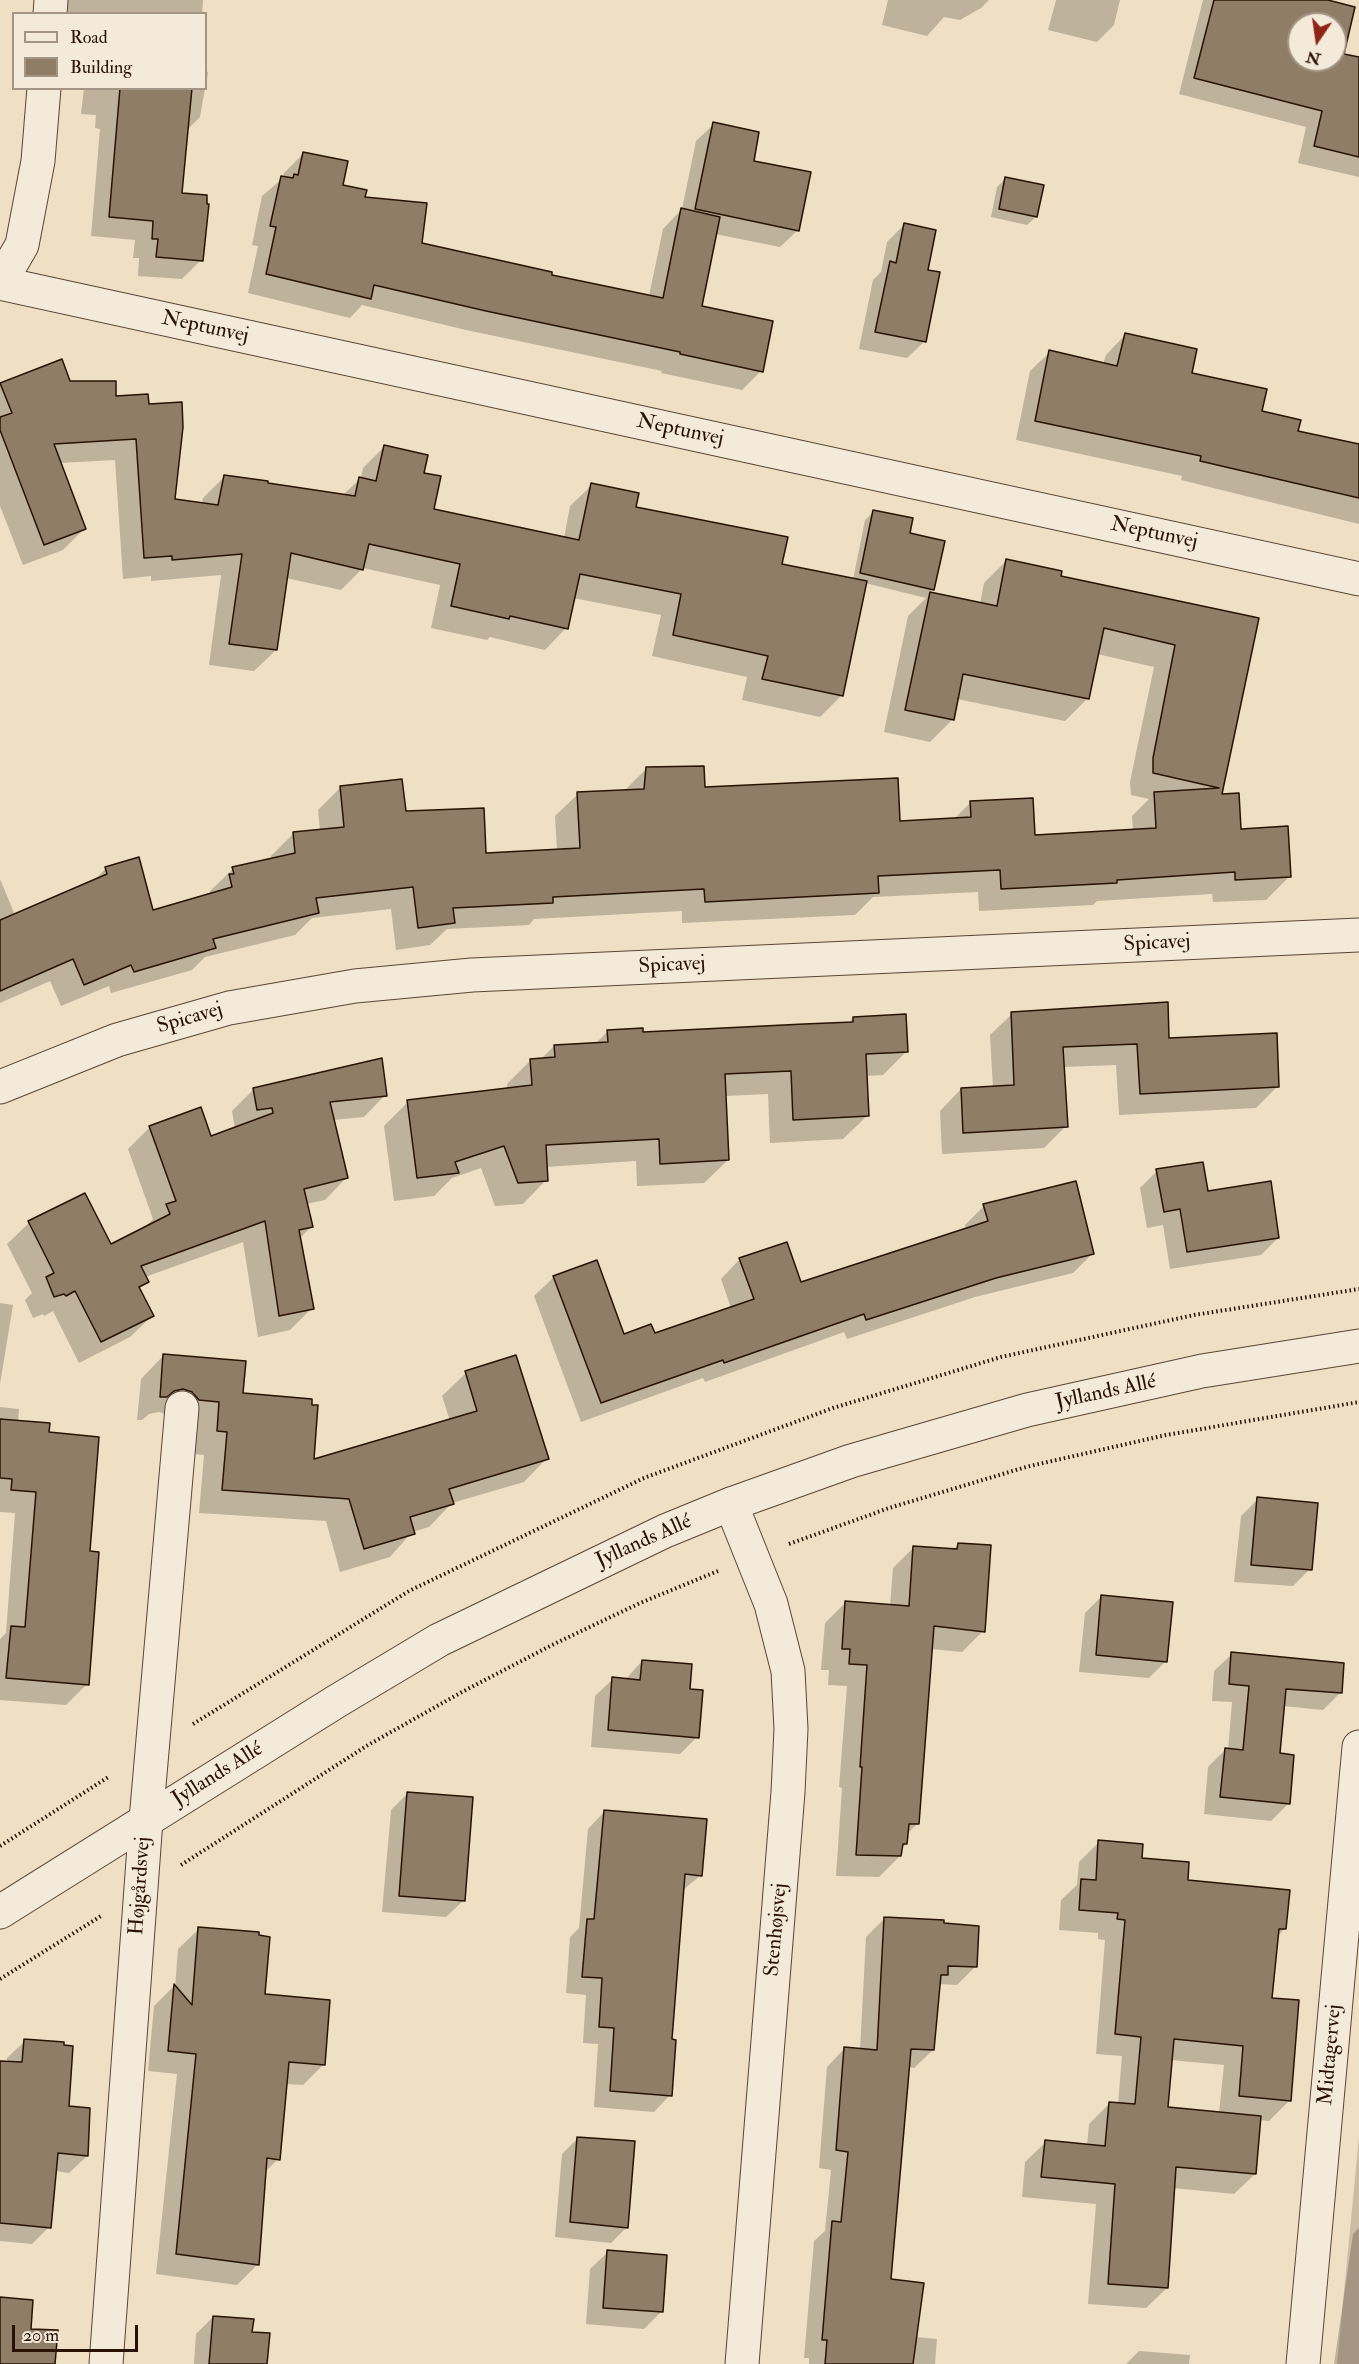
<!DOCTYPE html>
<html>
<head>
<meta charset="utf-8">
<style>
	body { margin:0 }
	#map { position:relative; width:1359px; height:2364px; overflow:hidden; background:#eedfc5; font-family:"IM FELL Double Pica",serif }
	canvas { display:block }
	.legend { position:absolute; left:12px; top:12px; width:195px; height:78px; box-sizing:border-box; background:#f4ead9; border:2px solid #a39484; margin:0; padding:8px 10px; list-style:none; font-size:18px; color:#291204 }
	.legend li { display:flex; align-items:center; gap:12px; height:30px }
	.legend b { width:30px; border:2px solid #a39484 }
	.north { position:absolute; left:1287px; top:12px; width:60px; height:60px; box-sizing:border-box; background:#f4ead9; border:2px solid #a39484; border-radius:50%; rotate:193deg; font-size:16px; font-weight:700; line-height:24px; text-align:center; color:#291204 }
	.north::after { content:''; display:block; margin:auto; width:21px; height:27px; background:#8f2418; clip-path:polygon(50% 0,100% 100%,50% 72%,0 100%) }
	.scale { position:absolute; left:12px; top:2325px; width:126px; height:27px; box-sizing:border-box; border:3px solid #291204; border-top:0; padding-left:8px; font-size:18px; line-height:21px; white-space:nowrap; color:#291204; -webkit-text-stroke:4px #f4ead9; paint-order:stroke }
</style>
</head>
<body>
<div id="map">
<canvas width="1359" height="2364"></canvas>
<ul class="legend">
<li><b style="height:8px;background:#f4ead9"></b>Road</li>
<li><b style="height:16px;background:#8f7d68"></b>Building</li>
</ul>
<div class="north">N</div>
<div class="scale">20 m</div>
</div>
<script>
const ctx = document.querySelector('canvas').getContext('2d');
ctx.lineJoin = 'round';
function fillPath(path, color) {
  ctx.fillStyle = color;
  ctx.fill(path, 'evenodd');
}
function poly(rows) {
  const path = new Path2D();
  for (const r of rows) {
    path.moveTo(r[0], r[1]);
    for (let i = 2; i < r.length; i += 2) path.lineTo(r[i], r[i + 1]);
  }
  return path;
}
function stroke(path, color, width, dash) {
  ctx.strokeStyle = color;
  ctx.lineWidth = width;
  ctx.lineCap = dash ? 'butt' : 'round';
  ctx.setLineDash(dash || []);
  ctx.stroke(path);
}
function drawText(font, color, halo, rows, align = 'center') {
  ctx.font = font + ' "IM FELL Double Pica",serif';
  ctx.lineWidth = 4.5;
  ctx.setLineDash([]);
  ctx.textBaseline = 'middle';
  ctx.strokeStyle = halo;
  ctx.fillStyle = color;
  for (const [text, x, y, turn = 0] of rows) {
    ctx.save();
    ctx.translate(x, y);
    ctx.rotate((+turn || 0) * Math.PI / 180);
    ctx.textAlign = isNaN(turn) ? turn : align;
    if (halo) ctx.strokeText(text, 0, 0);
    ctx.fillText(text, 0, 0);
    ctx.restore();
  }
}
fillPath(poly([
	[1359,2137,1359,2364,1337,2364]
]), '#cdbca4');
fillPath(poly([
	[61,0,203,0,202,14,59,14],
	[888,0,989,0,981,8,960,20,944,17,927,36,882,25],
	[1056,0,1120,0,1114,25,1097,42,1048,30],
	[1203,0,1299,0,1352,14,1342,55,1359,59,1359,177,1298,163,1306,127,1179,94],
	[1299,24,1335,24,1335,60,1299,60],
	[206,71,208,72,206,86],
	[84,88,205,88,200,117,187,130,180,195,201,260,182,279,138,276,139,258,133,258,135,240,91,236,100,129,95,128,96,115,81,114],
	[714,124,752,162,798,230,780,247,715,234,700,307,761,371,742,390,661,373,662,371,466,330,362,305,350,318,248,293,258,246,252,245,262,196,283,178,284,173,303,154,341,187,364,198,420,244,550,276,649,296,663,229,682,209,696,141],
	[1006,178,1036,217,1027,225,991,217,997,187],
	[904,225,926,271,925,341,907,358,859,349,873,280,881,272,887,242],
	[1125,335,1190,374,1297,432,1359,446,1359,524,1181,480,1182,476,1016,440,1030,371,1050,352,1103,364,1106,355],
	[69,382,115,398,148,406,173,500,202,504,203,498,225,476,267,485,343,495,361,478,363,468,384,447,422,474,433,510,564,538,570,506,592,485,635,508,781,565,853,580,865,520,874,511,909,534,933,589,929,593,980,604,984,583,1007,560,1060,577,1257,619,1221,796,1240,831,1289,877,1266,900,1213,902,1212,894,1097,901,1093,905,979,911,978,892,873,897,855,915,682,923,682,911,534,919,529,925,447,929,430,945,396,950,391,909,312,918,295,935,205,957,192,970,111,993,109,986,61,1006,50,981,0,1003,0,879,15,915,93,882,106,868,152,912,211,895,210,891,233,869,272,860,271,856,294,833,320,831,318,810,340,788,404,812,484,855,557,850,555,816,578,794,624,791,647,768,704,789,899,823,953,820,970,803,1034,837,1133,831,1132,816,1149,799,1131,795,1130,782,1154,667,1097,654,1088,698,1065,721,957,699,953,719,930,742,884,732,908,616,926,598,865,583,842,695,820,717,742,700,747,677,652,656,661,615,573,598,566,628,545,650,490,637,487,640,431,628,440,585,363,568,341,590,286,578,276,650,254,671,209,665,221,575,151,581,151,576,123,579,115,460,59,463,85,528,63,550,23,565,0,506,0,385],
	[1012,1014,1168,1040,1278,1086,1256,1108,1119,1115,1116,1065,1063,1067,1066,1126,1044,1148,942,1154,940,1111,961,1089,993,1088,990,1035],
	[853,1018,906,1052,883,1075,865,1076,867,1116,843,1139,770,1143,768,1094,725,1096,728,1160,704,1183,637,1186,636,1161,546,1167,546,1180,523,1204,495,1206,481,1168,452,1178,434,1196,394,1201,384,1126,408,1102,507,1090,507,1084,531,1060,541,1059,554,1046,595,1044,608,1031,642,1033,848,1023],
	[254,1089,385,1095,364,1117,333,1120,346,1178,325,1200,306,1204,311,1227,299,1239,312,1308,290,1330,258,1337,243,1242,145,1277,147,1281,138,1290,152,1316,130,1337,79,1363,53,1311,44,1316,43,1314,33,1318,25,1300,32,1293,7,1244,29,1223,110,1246,145,1227,153,1219,128,1149,150,1127,210,1138,235,1129,232,1111],
	[1157,1171,1207,1193,1278,1238,1261,1255,1170,1269,1163,1225,1147,1228,1140,1188],
	[984,1206,1092,1254,1073,1273,975,1297,847,1339,844,1332,705,1382,703,1378,581,1422,534,1296,554,1277,623,1336,654,1335,731,1308,721,1279,740,1259,800,1284,966,1230,965,1225],
	[0,1303,13,1305,0,1384],
	[164,1355,242,1395,312,1461,450,1421,442,1396,466,1373,547,1458,524,1482,452,1503,429,1527,412,1532,390,1557,340,1572,326,1521,199,1513,204,1455,194,1454,169,1415,159,1412,149,1414,142,1420,137,1420,141,1379],
	[0,1407,19,1409,18,1422,47,1434,88,1552,87,1684,66,1705,0,1700,0,1639,6,1633,15,1513,0,1512],
	[1258,1499,1310,1569,1293,1586,1234,1582,1241,1516],
	[959,1544,983,1631,962,1652,931,1649,917,1824,907,1834,906,1844,901,1848,900,1856,879,1877,836,1876,842,1788,839,1787,847,1686,828,1685,829,1670,821,1670,825,1623,846,1602,890,1606,893,1568,914,1547,953,1550],
	[1102,1596,1166,1661,1149,1678,1079,1672,1085,1613],
	[1232,1654,1340,1693,1323,1710,1283,1706,1278,1754,1288,1804,1271,1821,1204,1814,1208,1767,1225,1750,1228,1750,1232,1702,1212,1701,1214,1671],
	[642,1661,688,1690,697,1737,680,1754,591,1747,595,1696,613,1679,625,1680],
	[408,1793,464,1900,446,1917,382,1912,391,1810],
	[604,1812,701,1875,682,1891,671,2041,670,2095,654,2112,594,2107,598,2044,583,2043,586,1995,566,1993,570,1937,579,1928,588,1829],
	[1099,1842,1284,1929,1277,1937,1271,1999,1289,2101,1269,2121,1260,2120,1255,2174,1234,2194,1173,2188,1167,2288,1146,2308,1088,2304,1096,2204,1022,2197,1025,2162,1046,2142,1087,2146,1089,2124,1109,2104,1118,2104,1122,2056,1096,2054,1105,1940,1098,1939,1098,1933,1059,1930,1061,1900,1077,1885,1079,1862],
	[1171,2060,1224,2065,1219,2113,1166,2109],
	[885,1918,976,1966,957,1985,939,1984,933,2050,914,2068,908,2067,889,2281,915,2337,937,2339,935,2364,809,2364,809,2358,804,2358,814,2241,825,2231,831,2170,819,2168,827,2067,845,2048,860,2050,866,1937],
	[199,1929,257,1937,264,1996,323,2065,303,2085,286,2084,278,2159,264,2173,258,2264,237,2285,156,2274,177,2074,148,2071,154,2006,174,1986,175,1988,178,1949],
	[25,2041,67,2108,87,2156,69,2173,55,2171,49,2227,32,2244,0,2241,0,2062,7,2063,7,2058],
	[578,2138,627,2227,611,2243,555,2237,562,2154],
	[1359,2228,1359,2364,1334,2364,1353,2234],
	[608,2252,661,2312,644,2329,586,2324,590,2269],
	[213,2317,266,2364,194,2364,196,2334],
	[1139,2351,1190,2355,1189,2364,1126,2364]
]), '#0003');
const building = poly([
	[1214,0,1328,0,1355,7,1344,54,1359,57,1359,157,1314,146,1322,111,1194,78,1214,0],
	[1299,24,1335,24,1335,60,1299,60,1299,24],
	[120,88,192,88,182,193,207,195,207,204,209,204,203,261,156,257,158,239,152,239,153,221,109,217,120,88],
	[713,122,759,132,754,161,811,172,799,231,695,209,713,122],
	[303,152,348,161,343,185,367,190,365,197,427,203,422,243,552,272,552,275,663,298,681,208,720,217,702,306,773,321,763,372,680,354,680,352,486,311,374,285,371,299,266,274,276,227,270,226,281,176,293,178,294,174,298,175,303,152],
	[1005,177,1044,185,1037,217,999,209,1005,177],
	[904,223,936,230,928,270,940,272,926,342,875,332,890,261,896,263,904,223],
	[1125,333,1197,349,1192,373,1267,389,1262,411,1301,420,1298,431,1359,444,1359,498,1200,461,1201,456,1035,421,1049,350,1117,366,1125,333],
	[62,359,70,381,116,381,116,396,148,394,149,404,182,402,183,427,175,499,218,505,224,475,268,481,268,483,355,496,359,477,376,481,384,445,428,455,424,473,441,476,434,509,579,540,591,483,639,493,636,507,788,537,782,564,867,581,843,696,762,679,768,656,673,635,681,594,580,574,568,629,510,616,509,619,451,606,460,564,369,544,363,570,291,553,277,650,229,644,242,554,172,560,172,556,144,558,136,439,54,444,86,529,44,545,0,430,0,417,12,413,0,383,62,359],
	[873,510,913,518,910,533,945,541,934,590,860,573,873,510],
	[1006,559,1062,571,1061,576,1259,618,1222,794,1239,793,1241,829,1288,826,1291,877,1235,880,1235,872,1117,880,1117,883,1001,889,1000,870,878,876,879,893,705,902,704,889,553,897,553,903,453,908,455,923,418,928,413,887,316,898,319,913,213,939,216,948,134,972,131,965,84,985,73,959,0,991,0,920,107,874,105,867,139,857,153,910,232,887,229,874,234,874,232,867,295,853,293,832,344,827,340,786,402,779,406,811,484,808,486,853,580,848,577,792,644,789,646,767,704,766,705,787,898,778,900,821,971,817,970,801,1033,798,1035,835,1156,828,1154,792,1219,788,1153,773,1153,758,1175,645,1104,628,1089,699,963,674,954,720,905,710,930,592,997,606,1006,559],
	[1168,1002,1169,1038,1277,1033,1279,1087,1140,1094,1137,1044,1063,1047,1068,1127,963,1133,961,1088,1014,1085,1011,1012,1168,1002],
	[906,1014,908,1052,866,1054,869,1116,793,1120,791,1071,725,1074,729,1160,660,1164,659,1139,546,1145,548,1181,518,1183,504,1146,455,1162,459,1173,417,1178,407,1100,532,1085,530,1059,555,1057,554,1045,608,1042,607,1030,643,1028,643,1032,804,1024,853,1022,853,1017,906,1014],
	[382,1058,387,1096,330,1102,348,1178,304,1189,313,1227,299,1230,314,1309,279,1316,265,1221,141,1266,149,1282,139,1287,154,1316,101,1342,75,1291,66,1296,64,1294,54,1297,46,1277,54,1273,28,1221,85,1193,111,1244,170,1214,166,1204,176,1201,149,1126,201,1107,211,1136,273,1113,272,1108,257,1110,253,1088,382,1058],
	[1203,1162,1208,1191,1271,1181,1279,1238,1187,1252,1180,1209,1164,1212,1156,1169,1203,1162],
	[1076,1181,1094,1254,996,1278,866,1320,864,1314,724,1363,723,1360,601,1403,553,1276,597,1260,624,1334,651,1324,655,1333,754,1299,739,1258,787,1242,801,1282,988,1221,983,1204,1076,1181],
	[163,1354,246,1361,243,1393,312,1399,312,1405,318,1405,314,1459,477,1411,465,1371,516,1355,549,1459,449,1489,454,1504,410,1517,415,1534,364,1549,349,1499,222,1490,227,1432,217,1431,219,1402,199,1400,192,1392,183,1389,174,1391,167,1397,160,1397,163,1354],
	[0,1419,50,1423,49,1432,99,1437,90,1551,99,1552,89,1685,6,1678,11,1626,25,1627,36,1492,11,1490,12,1479,0,1478,0,1419],
	[1257,1497,1318,1503,1312,1570,1251,1565,1257,1497],
	[958,1543,991,1545,985,1632,934,1626,919,1824,909,1824,907,1844,903,1844,901,1856,856,1855,862,1767,860,1767,867,1665,849,1664,850,1649,842,1649,845,1601,909,1606,913,1546,957,1549,958,1543],
	[1101,1595,1173,1602,1167,1662,1096,1655,1101,1595],
	[1231,1652,1344,1663,1342,1693,1286,1689,1280,1753,1294,1755,1290,1804,1220,1797,1225,1748,1243,1750,1249,1686,1229,1684,1231,1652],
	[642,1660,692,1664,690,1689,703,1690,699,1738,608,1730,612,1677,640,1680,642,1660],
	[407,1792,473,1797,465,1901,399,1896,407,1792],
	[604,1810,707,1819,702,1876,685,1874,672,2039,676,2040,672,2096,610,2091,614,2028,599,2027,602,1978,582,1977,587,1919,594,1919,604,1810],
	[1098,1840,1143,1844,1142,1858,1189,1862,1188,1880,1290,1890,1286,1929,1279,1929,1272,1998,1299,2000,1291,2101,1239,2096,1243,2046,1174,2039,1168,2107,1261,2116,1256,2174,1176,2167,1168,2288,1108,2284,1115,2184,1041,2177,1045,2140,1105,2146,1109,2102,1135,2104,1141,2037,1115,2034,1125,1920,1117,1919,1118,1913,1079,1910,1081,1879,1096,1880,1098,1840],
	[884,1917,944,1920,944,1923,979,1926,977,1967,948,1966,948,1975,941,1975,934,2050,911,2049,891,2279,924,2283,913,2364,825,2364,827,2340,822,2340,832,2221,841,2222,848,2152,836,2150,844,2047,877,2050,884,1917],
	[198,1927,259,1932,259,1935,270,1937,265,1994,330,2000,325,2065,289,2062,280,2160,267,2158,259,2265,176,2254,196,2054,168,2051,174,1984,192,2005,198,1927],
	[24,2039,64,2042,64,2045,73,2046,69,2106,90,2108,88,2156,58,2153,51,2228,0,2223,0,2061,22,2062,24,2039],
	[577,2137,635,2141,628,2228,570,2222,577,2137],
	[607,2250,667,2255,663,2312,603,2308,607,2250],
	[0,2297,33,2300,31,2329,58,2330,55,2364,0,2364,0,2297],
	[213,2316,254,2319,252,2332,270,2333,267,2364,209,2364,213,2316]
]);
fillPath(building, '#8f7d68');
stroke(building, '#291204', 1.5);
const minor = poly([
	[50,14,51,0],
	[44,88,38,161,22,245,0,283,1359,579],
	[0,1087,117,1040,229,1008,355,986,472,975,1359,935],
	[731,1504,771,1604,788,1671,791,1729,788,1792,742,2364],
	[106,2364,146,1820,182,1408],
	[1303,2364,1359,1747]
]);
const tertiary = poly([
	[0,1912,337,1701,439,1640,665,1531,731,1504,851,1461,1027,1410,1202,1371,1359,1346]
]);
stroke(minor, '#5a4534', 35);
stroke(tertiary, '#5a4534', 35);
stroke(poly([
	[789,1544,889,1508,1026,1467,1166,1435,1359,1402],
	[193,1724,409,1591,644,1478,833,1408,1001,1357,1194,1315,1359,1289],
	[0,1846,110,1776],
	[181,1865,368,1745,462,1692,552,1645,640,1603,718,1571],
	[0,1979,101,1916]
]), '#291204', 4, [1.5, 3]);
stroke(minor, '#f4ead9', 33);
stroke(tertiary, '#f4ead9', 33);
drawText('21px', '#291204', '#f4ead9', [
	["Neptunvej",205,328,12],
	["Neptunvej",680,431,12],
	["Neptunvej",1154,534,12],
	["Spicavej",1157,944,-3],
	["Spicavej",672,966,-3],
	["Spicavej",190,1019,-16],
	["Jyllands Allé",1106,1393,-12],
	["Jyllands Allé",644,1542,-24],
	["Jyllands Allé",218,1775,-32],
	["Højgårdsvej",141,1886,-86],
	["Stenhøjsvej",777,1930,-85],
	["Midtagervej",1331,2055,-85]
]);
</script>
</body>
</html>
